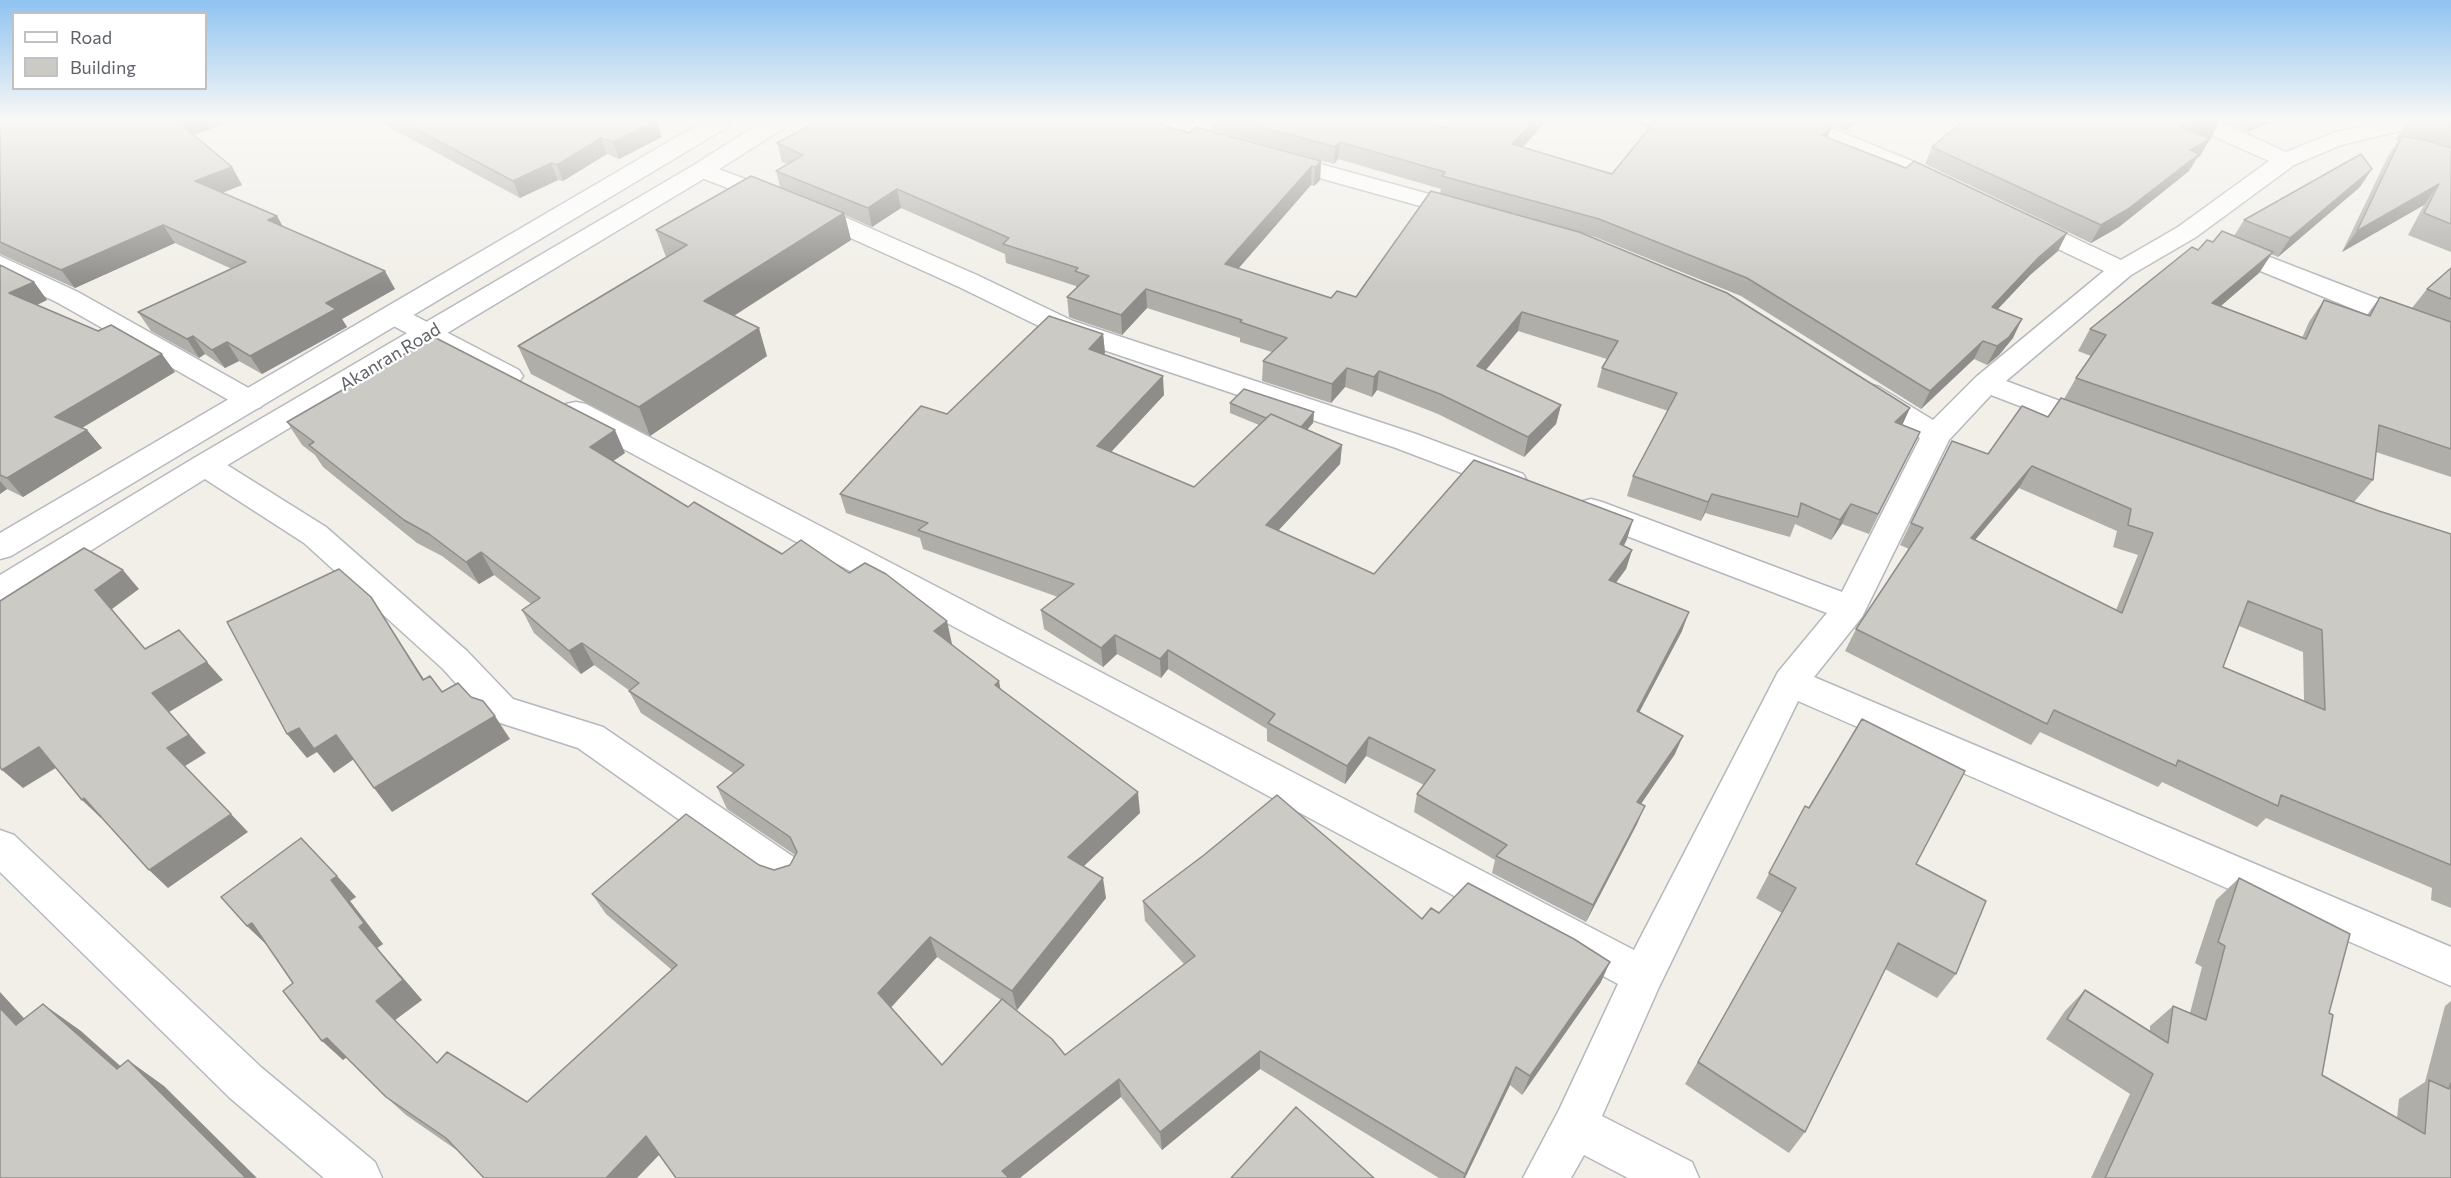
<!DOCTYPE html>
<html>
<head>
<meta charset="utf-8">
<style>
	body { margin:0 }
	#map { position:relative; width:2451px; height:1178px; overflow:hidden; background:#f1efe8; font-family:Commissioner,sans-serif }
	canvas { display:block }
	.legend { position:absolute; left:12px; top:12px; width:195px; height:78px; box-sizing:border-box; background:#fff; border:2px solid #bfc1c3; margin:0; padding:8px 10px; list-style:none; font-size:18px; color:#5f6368 }
	.legend li { display:flex; align-items:center; gap:12px; height:30px }
	.legend b { width:30px; border:2px solid #bfc1c3 }
</style>
</head>
<body>
<div id="map">
<canvas width="2451" height="1178"></canvas>
<ul class="legend">
<li><b style="height:8px;background:#fff"></b>Road</li>
<li><b style="height:16px;background:#cccac5"></b>Building</li>
</ul>
</div>
<script>
const ctx = document.querySelector('canvas').getContext('2d');
ctx.lineJoin = 'round';
function poly(rows) {
  const path = new Path2D();
  for (const r of rows) {
    path.moveTo(r[0], r[1]);
    for (let i = 2; i < r.length; i += 2) path.lineTo(r[i], r[i + 1]);
  }
  return path;
}
function stroke(path, color, width, dash) {
  ctx.strokeStyle = color;
  ctx.lineWidth = width;
  ctx.lineCap = dash ? 'butt' : 'round';
  ctx.setLineDash(dash || []);
  ctx.stroke(path);
}
function fillPath(path, color) {
  ctx.fillStyle = color;
  ctx.fill(path, 'evenodd');
}
function drawText(font, color, halo, rows, align = 'center') {
  ctx.font = font + ' Commissioner,sans-serif';
  ctx.lineWidth = 4.5;
  ctx.setLineDash([]);
  ctx.textBaseline = 'middle';
  ctx.strokeStyle = halo;
  ctx.fillStyle = color;
  for (const [text, x, y, turn = 0] of rows) {
    ctx.save();
    ctx.translate(x, y);
    ctx.rotate((+turn || 0) * Math.PI / 180);
    ctx.textAlign = isNaN(turn) ? turn : align;
    if (halo) ctx.strokeText(text, 0, 0);
    ctx.fillText(text, 0, 0);
    ctx.restore();
  }
}
const street = poly([
	[1166,121,1193,121,1178,134,1170,136,1162,134,1159,129,1166,121],
	[1782,121,1814,121,1912,161,1956,181,1960,186,1956,191,1948,193,1940,191,1785,126,1782,121],
	[2187,121,2218,121,2286,152,2336,132,2386,121,2424,121,2421,126,2341,145,2294,165,2196,237,2131,275,2006,381,2106,418,2111,425,2106,432,2096,435,1991,395,1949,440,1862,617,1814,677,2451,947,2451,986,1798,701,1659,987,1602,1116,1692,1162,1699,1178,1628,1178,1584,1155,1571,1178,1523,1178,1559,1110,1618,984,566,418,562,411,566,404,576,402,586,404,1634,950,1778,672,1827,613,1580,518,1575,510,1580,502,1591,499,1602,502,1842,592,1920,438,1859,399,1855,393,1859,387,1869,384,1879,387,1933,420,1976,377,2104,271,2012,227,2009,222,2012,217,2021,215,2030,217,2121,260,2178,227,2269,161,2190,126,2187,121],
	[1277,152,1476,207,1479,212,1476,217,1467,219,1269,164,1265,159,1269,154,1277,152],
	[702,163,831,211,977,275,1073,321,1416,434,1523,474,1527,481,1523,488,1512,491,1501,488,1396,448,1053,333,959,287,813,221,694,175,690,170,694,165,702,163],
	[2223,239,2381,300,2451,331,2451,349,2214,252,2210,247,2214,242,2223,239],
	[0,256,78,292,261,395,265,401,261,407,251,410,241,407,60,304,0,274,0,256],
	[395,308,404,310,519,370,523,376,519,382,509,385,499,382,386,322,382,316,386,310,395,308],
	[205,455,216,458,326,527,467,651,513,699,603,727,798,860,804,872,798,884,784,889,770,884,578,748,488,719,443,669,304,543,194,472,190,465,194,458,205,455]
]);
const secondary = poly([
	[704,121,732,121,729,126,11,556,0,559,0,533,704,121],
	[763,121,790,121,787,126,710,175,216,472,12,600,0,603,0,575,194,458,694,165,763,121],
	[0,830,14,835,262,1068,375,1162,382,1178,324,1178,230,1098,0,872,0,830]
]);
stroke(street, '#b5b8bc', 3);
stroke(secondary, '#b6babf', 3);
fillPath(street, '#fff');
fillPath(secondary, '#fff');
fillPath(poly([
	[0,121,233,121,193,135,232,167,242,185,222,193,277,216,283,227,395,289,342,319,347,327,262,374,239,361,225,368,205,354,199,358,151,331,138,312,232,269,175,243,75,288,0,254],
	[378,121,657,121,662,137,619,159,607,154,563,181,558,180,520,198],
	[1212,121,1420,121,1445,128,1547,121,1523,147,1612,174,1649,129,1629,121,1816,121,1831,128,1828,137,2058,251,2030,275,1997,309,2013,338,1999,355,1987,365,1974,359,1921,409,1741,296,1595,237,1584,234,1902,425,1920,432,1869,534,1842,524,1831,540,1795,524,1790,537,1705,513,1701,521,1627,496,1633,476,1668,411,1597,387,1602,368,1607,359,1518,331,1486,370,1561,405,1556,424,1524,457,1438,414,1377,390,1372,397,1345,387,1331,403,1262,381,1263,361,1272,352,1240,342,1240,338,1147,308,1122,335,1074,319,1069,317,1067,297,1077,288,1076,286,1006,263,1005,254,901,208,872,227,845,215,851,240,734,316,767,356,650,436,531,374,518,346,666,257,656,230,780,187,776,171,787,164,782,162,777,143,1189,133,1321,161,1320,180,1314,186,1311,185,1238,268,1331,298,1356,297,1440,194,1441,189,1338,159,1334,164,1212,130],
	[1820,121,1859,121,1845,131],
	[1963,121,2220,121,2211,138,2207,138,2210,139,2200,156,2197,158,2189,171,2119,227,2091,243,1925,164,1932,147],
	[2224,121,2276,121,2247,132],
	[2408,121,2451,121,2451,252,2408,235,2424,205,2342,252,2388,156,2398,141,2395,140],
	[2360,187,2278,257,2271,254,2259,273,2220,306,2302,338,2309,322,2324,300,2367,315,2380,297,2412,308,2427,289,2451,268,2451,477,2376,452,2373,480,2354,502,2379,511,2451,534,2451,908,2431,900,2432,888,2266,818,2257,827,2162,782,2158,787,2040,732,2031,745,1845,651,1856,629,1909,549,1900,545,1940,463,1988,454,2048,417,2064,399,2076,378,2091,356,2078,351,2090,329,2198,250,2213,242,2234,236,2244,220],
	[2019,488,2117,531,2113,547,2138,555,2116,610,1975,540],
	[2239,626,2303,652,2304,701,2223,667],
	[0,265,34,282,47,300,37,305,175,372,82,428,87,430,102,448,23,497,7,489,0,494],
	[1103,334,1105,353,1103,354,1164,395,1111,452,1194,487,1259,425,1230,413,1230,403,1314,412,1313,423,1307,430,1342,445,1340,464,1278,530,1374,574,1627,539,1624,546,1632,550,1626,569,1616,583,1682,631,1639,712,1675,754,1641,804,1637,824,1586,922,1492,873,1495,860,1414,812,1417,794,1424,785,1366,756,1345,784,1267,741,1267,729,1168,669,1161,678,1117,654,1103,667,1044,629,1041,610,1058,597,923,549,920,538,846,513,840,494,947,414],
	[287,422,625,453,613,461,688,507,782,554,952,644,951,644,1140,813,1084,866,1106,898,1017,1010,1009,1005,1065,1055,1184,964,1145,921,1143,901,1422,919,1439,913,1601,982,1522,1095,1510,1085,1465,1178,1439,1178,1260,1069,1162,1150,1121,1097,659,1154,458,1151,406,1115,386,1097,346,1057,343,1060,293,983,268,946,247,926,337,876,356,897,350,901,383,944,377,948,422,1000,395,1020,437,1063,527,1102,672,970,606,914,592,894,759,865,774,870,790,865,795,855,727,809,717,787,733,773,641,713,629,691,630,691,594,665,581,674,534,633,522,610,531,604,494,575,479,584,442,556,417,543,323,467,315,455,302,445],
	[937,957,1001,1000,942,1065,891,1007],
	[1805,806,1916,864,1956,974,1937,998,1885,969,1805,1132,1789,1153,1685,1084,1782,913,1756,898],
	[2239,878,2329,1013,2322,1075,2397,1118,2399,1099,2425,1082,2445,1006,2451,1001,2451,1178,2091,1178,2130,1094,2046,1039,2065,1011,2085,990,2150,1031,2150,1026,2173,1006,2190,1013,2202,967,2195,963,2216,900]
]), '#afaea9');
fillPath(poly([
	[176,121,233,121,186,137],
	[654,121,657,121,662,137,619,159,613,142],
	[1534,121,1547,121,1509,161,1512,144],
	[1848,121,1859,121,1845,131],
	[2214,121,2220,121,2211,138,2169,144,2178,126],
	[2253,121,2276,121,2247,132],
	[1831,128,1825,145,1821,135],
	[601,138,607,154,563,181,557,165],
	[2210,139,2200,156,2197,158,2189,171,2119,227,2091,243,2101,225,2190,150],
	[1340,142,1338,159,1334,164,1335,147],
	[1321,161,1320,180,1314,186,1315,167],
	[551,163,558,180,520,198,513,181],
	[1312,166,1311,185,1225,284,1225,264],
	[232,167,242,185,206,199,195,181],
	[2372,169,2360,187,2278,257,2290,238],
	[2439,184,2424,205,2342,252,2357,231],
	[897,189,901,208,872,227,868,208],
	[844,213,851,240,713,329,704,301],
	[277,216,287,234,268,220],
	[163,225,175,243,75,288,61,270],
	[2067,233,2058,251,2030,275,1983,325,1992,307,2039,257],
	[2273,252,2259,273,2199,325,2212,303],
	[385,271,395,289,342,319,347,327,262,374,250,356,326,303],
	[34,282,47,300,24,311,9,293],
	[1146,289,1147,308,1122,335,1121,315],
	[1522,312,1518,331,1473,385,1477,366],
	[2022,319,2013,338,1999,355,1987,365,1997,346],
	[759,328,767,356,650,436,639,407],
	[1103,334,1105,353,1090,368,1089,349],
	[193,336,205,354,199,358,187,339],
	[1983,341,1974,359,1921,409,1930,391],
	[227,342,239,361,225,368,212,350],
	[162,354,175,372,70,435,55,417],
	[1347,368,1345,387,1331,403,1332,384],
	[1379,371,1377,390,1372,397,1374,377],
	[1163,376,1164,395,1099,465,1097,446],
	[1561,405,1556,424,1524,457,1528,437],
	[1910,408,1901,428,1895,422],
	[1314,412,1313,423,1296,442,1297,431],
	[87,430,102,448,23,497,7,478],
	[615,430,625,453,600,470,590,447],
	[1342,445,1340,464,1266,544,1266,525],
	[2032,466,2019,488,1958,560,1971,538],
	[0,481,7,489,0,494],
	[1712,494,1705,513,1701,521,1708,502],
	[1851,504,1842,524,1831,540,1840,520],
	[1633,520,1627,539,1614,563,1620,544],
	[1632,550,1626,569,1603,599,1609,580],
	[481,552,494,575,479,584,466,562],
	[123,570,139,589,112,609,161,668,95,590],
	[371,597,387,622,440,704,423,680],
	[1689,612,1682,631,1630,730,1637,711],
	[947,621,952,644,939,653,934,631],
	[1115,635,1117,654,1103,667,1101,648],
	[582,643,594,665,581,674,569,651],
	[1168,650,1168,669,1161,678,1160,659],
	[207,662,223,680,169,712,206,753,185,766,167,748,152,693],
	[999,681,1003,703,995,685],
	[495,716,510,739,392,812,374,788],
	[299,728,336,735,354,759,334,773,317,752,307,758,287,734],
	[1683,736,1675,754,1630,820,1637,802],
	[1369,737,1366,756,1345,784,1347,766],
	[39,747,59,766,23,788,2,770],
	[1138,792,1140,813,1071,878,1068,857],
	[84,798,104,816,101,818,82,800],
	[1645,806,1637,824,1586,922,1593,905],
	[231,814,248,832,168,888,149,870],
	[337,876,356,897,350,901,383,944,377,948,422,1000,395,1020,376,1001,331,880],
	[1103,878,1106,898,1017,1010,1012,991],
	[252,923,268,946,247,926],
	[930,937,937,957,886,1013,878,993],
	[1610,962,1601,982,1522,1095,1530,1076],
	[0,992,55,1052,16,1025,0,1008],
	[43,1004,81,1031,153,1095,117,1069],
	[327,1038,347,1057,343,1060,322,1041],
	[1260,1051,1260,1069,1162,1150,1160,1132],
	[128,1060,164,1086,257,1178,246,1178],
	[1516,1067,1510,1085,1465,1178,1463,1178],
	[1119,1079,1121,1097,1020,1178,1004,1178,1002,1171],
	[646,1136,660,1154,637,1178,606,1178]
]), '#8f8d8a');
const building = poly([
	[3,121,177,121,232,167,195,181,277,216,268,220,385,271,326,303,336,309,250,356,227,342,212,350,193,336,187,339,138,312,246,262,163,225,61,270,0,242,0,122,3,121],
	[401,121,654,121,613,142,601,138,557,165,551,163,513,181,401,121],
	[818,121,1150,121,1189,133,1196,127,1321,161,1315,167,1312,166,1225,264,1331,298,1337,291,1356,297,1431,191,1579,232,1727,293,1910,408,1895,422,1920,432,1878,514,1851,504,1840,520,1801,503,1798,517,1712,494,1708,502,1633,476,1677,393,1602,368,1618,341,1522,312,1477,366,1561,405,1528,437,1440,394,1379,371,1374,377,1347,368,1332,384,1263,361,1287,338,1240,322,1242,320,1146,289,1121,315,1067,297,1089,276,1075,271,1078,268,1003,244,1009,238,897,189,868,208,776,171,803,155,777,143,818,121],
	[1242,121,1420,121,1445,128,1451,121,1534,121,1512,144,1612,174,1655,121,1816,121,1831,128,1821,135,1906,168,1914,161,2067,233,2039,257,1992,307,2022,319,2009,337,1997,346,1983,341,1930,391,1747,278,1599,219,1442,176,1445,172,1340,142,1335,147,1242,121],
	[1963,121,2214,121,2178,126,2210,139,2190,150,2199,154,2128,209,2101,225,1932,147,1963,121],
	[2419,121,2451,121,2451,128,2444,125,2419,121],
	[2402,136,2429,141,2451,148,2451,224,2424,213,2439,184,2357,231,2402,136],
	[2361,154,2372,169,2290,238,2244,220,2361,154],
	[751,176,844,213,704,301,759,328,639,407,518,346,687,245,656,230,751,176],
	[2222,231,2273,252,2212,303,2306,339,2324,300,2370,316,2380,297,2451,322,2451,449,2379,425,2373,480,2076,378,2106,335,2090,329,2192,247,2198,250,2207,240,2213,242,2222,231],
	[0,265,34,282,9,293,98,331,111,325,162,354,55,417,87,430,7,478,0,475,0,265],
	[2451,268,2451,299,2427,289,2451,268],
	[1049,316,1103,334,1089,349,1163,376,1097,446,1194,487,1271,414,1342,445,1266,525,1374,574,1474,460,1633,520,1620,544,1632,550,1609,580,1689,612,1637,711,1683,736,1637,802,1645,806,1593,905,1496,856,1507,845,1417,794,1435,770,1369,737,1347,766,1268,723,1275,714,1168,650,1160,659,1115,635,1101,648,1041,610,1074,584,918,530,928,523,840,494,921,406,947,414,1049,316],
	[434,337,615,430,590,447,688,507,694,502,782,554,801,540,849,573,865,563,886,574,947,621,934,631,999,681,995,685,1138,792,1068,857,1103,878,1012,991,930,937,878,993,942,1065,1002,999,1052,1039,1065,1055,1195,956,1143,901,1204,855,1277,795,1422,919,1431,908,1439,913,1468,883,1574,939,1610,962,1530,1076,1516,1067,1465,1174,1260,1051,1160,1132,1119,1079,1002,1171,1009,1178,676,1178,646,1136,606,1178,484,1178,446,1138,386,1097,327,1038,322,1041,283,991,293,983,252,923,247,926,221,897,301,838,337,876,331,880,364,923,359,927,403,980,376,1001,437,1063,447,1052,527,1102,677,965,592,894,686,814,759,865,774,870,790,865,797,852,790,837,717,787,744,765,629,691,639,683,582,643,569,651,522,610,540,598,481,552,466,562,429,534,404,520,309,445,314,442,287,422,434,337],
	[1244,389,1314,412,1301,427,1271,414,1266,418,1230,403,1244,389],
	[2061,398,2379,511,2451,534,2451,865,2281,795,2278,806,2178,760,2176,766,2054,710,2047,724,1856,629,1923,528,1911,523,1952,441,1988,454,2022,406,2048,417,2061,398],
	[2032,466,2131,509,2128,525,2153,533,2122,613,1971,538,2032,466],
	[2248,601,2322,630,2325,710,2223,667,2248,601],
	[84,548,123,570,95,590,145,649,179,630,207,662,152,693,189,735,167,748,231,814,149,870,84,798,82,800,39,747,2,770,0,767,0,601,84,548],
	[339,569,371,597,423,680,430,676,442,692,458,683,471,697,483,701,495,716,374,788,336,735,314,749,299,728,287,734,227,622,339,569],
	[1862,719,1965,771,1916,864,1986,901,1956,974,1898,943,1805,1132,1698,1062,1796,888,1769,873,1805,806,1809,808,1862,719],
	[2239,878,2350,934,2329,1013,2333,1015,2322,1075,2425,1134,2429,1080,2449,1089,2451,1083,2451,1178,2105,1178,2153,1074,2067,1019,2085,990,2168,1043,2173,1006,2206,1020,2225,946,2218,942,2239,878],
	[43,1004,117,1069,128,1060,246,1178,0,1178,0,1008,16,1025,43,1004],
	[1296,1107,1374,1178,1231,1178,1296,1107]
]);
fillPath(building, '#cccac5');
stroke(building, '#8f8d8a', 1.5);
const sky = ctx.createLinearGradient(0, 0, 0, 286);
sky.addColorStop(0, '#8fc3f1');
sky.addColorStop(0.42, '#f9f8f5');
sky.addColorStop(1, '#f9f8f500');
ctx.fillStyle = sky;
ctx.fillRect(0, 0, 2451, 286);
drawText('18px', '#5f6368', '#fff', [
	["Akanran Road",390,357,-31]
]);
</script>
</body>
</html>
